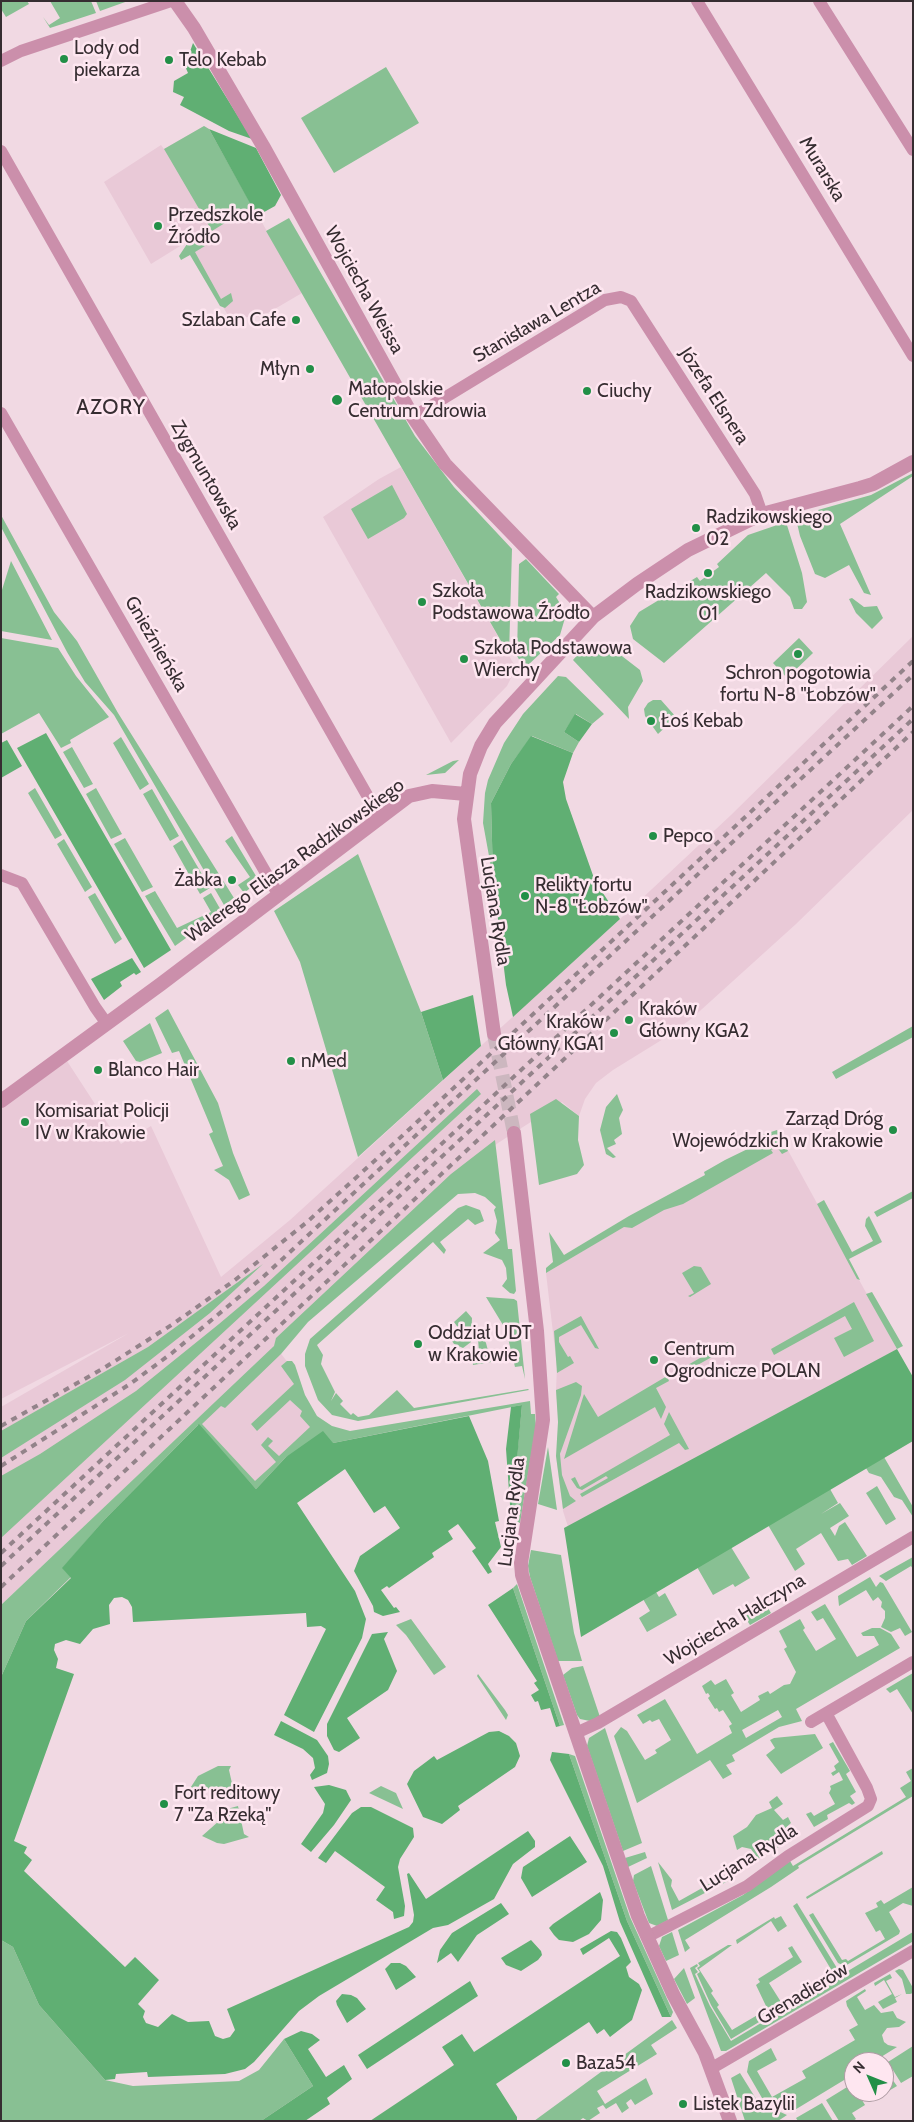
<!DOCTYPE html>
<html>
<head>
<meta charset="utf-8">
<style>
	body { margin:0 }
	#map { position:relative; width:914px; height:2122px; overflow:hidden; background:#f1d9e3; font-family:Cabin,sans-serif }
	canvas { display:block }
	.frame { position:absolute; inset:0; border:2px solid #362d31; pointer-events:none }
	.north { position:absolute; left:844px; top:2052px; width:50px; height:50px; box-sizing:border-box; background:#fee6f0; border:1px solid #ae9ca4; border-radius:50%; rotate:314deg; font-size:14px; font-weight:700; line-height:20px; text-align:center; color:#362d31 }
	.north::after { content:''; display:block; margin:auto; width:18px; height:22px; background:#228f47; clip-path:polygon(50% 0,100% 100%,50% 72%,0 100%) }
</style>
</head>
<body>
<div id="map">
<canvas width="914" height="2122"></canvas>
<div class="frame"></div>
<div class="north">N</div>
</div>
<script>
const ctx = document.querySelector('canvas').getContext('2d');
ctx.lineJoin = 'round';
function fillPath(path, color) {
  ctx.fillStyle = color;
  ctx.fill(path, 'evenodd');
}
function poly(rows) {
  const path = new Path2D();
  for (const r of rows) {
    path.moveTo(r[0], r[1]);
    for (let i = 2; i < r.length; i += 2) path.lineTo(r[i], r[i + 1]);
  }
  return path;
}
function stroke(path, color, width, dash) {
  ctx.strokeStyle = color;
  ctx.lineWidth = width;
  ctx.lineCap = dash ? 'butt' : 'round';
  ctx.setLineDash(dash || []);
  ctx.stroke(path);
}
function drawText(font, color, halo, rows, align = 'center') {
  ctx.font = font + ' Cabin,sans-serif';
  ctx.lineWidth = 5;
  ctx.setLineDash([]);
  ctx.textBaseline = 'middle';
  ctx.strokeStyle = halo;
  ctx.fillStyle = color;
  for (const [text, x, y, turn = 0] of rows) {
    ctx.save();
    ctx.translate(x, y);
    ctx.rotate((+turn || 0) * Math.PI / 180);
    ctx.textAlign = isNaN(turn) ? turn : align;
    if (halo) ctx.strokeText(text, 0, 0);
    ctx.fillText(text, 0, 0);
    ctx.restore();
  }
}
fillPath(poly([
	[204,126,209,129,302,293,261,317,229,317,185,243,151,264,104,182,161,145,164,149],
	[401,467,516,668,507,686,451,743,323,517,379,479],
	[913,636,913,810,796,924,691,1019,668,1036,613,1070,596,1083,585,1099,579,1116,562,1102,498,1143,459,1173,275,1346,289,1364,313,1426,256,1489,199,1424,210,1407,1,1605,1,1407,129,1333,1,1399,1,1109,67,1061,121,1144,151,1126,221,1277,290,1220,620,919,731,815],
	[779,1134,897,1349,570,1533,563,1511,556,1456,561,1453,556,1390,557,1367,546,1273]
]), '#e9c9d7');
fillPath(poly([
	[1,1,27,1,29,4,6,17,1,9],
	[50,1,91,1,96,13,50,28,43,17,49,25,60,18],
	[96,1,128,1,100,11],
	[386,67,419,123,334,173,301,118],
	[204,126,209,129,252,206,212,231,164,149],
	[289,218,415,436,454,487,512,549,509,655,266,231],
	[195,242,205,246,195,252,221,299,231,293,233,301,225,308,220,306,190,255,181,260,179,256,187,244],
	[913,473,913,476,840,524,871,595,864,593,849,565,825,578,815,574,800,536,796,519,814,516,819,514,818,510,871,495],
	[392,485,407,514,404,518,368,539,351,509],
	[1,515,54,612,77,641,118,713,234,898,224,905,114,715,85,682,67,652,1,527],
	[786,522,802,573,807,602,802,609,794,609,790,597,766,573,664,663,633,639,630,626,639,612,697,577,700,581,719,567,717,564,748,535],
	[526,559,559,594,556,597,564,610,565,618,560,635,527,666,523,666,517,656,519,564],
	[11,561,52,640,1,631,1,593],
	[852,598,864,607,877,606,883,618,872,629,856,613,849,599],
	[1,638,58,648,76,676,109,717,70,740,71,743,61,748,39,713,1,734],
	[799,638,813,653,787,678,773,663],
	[591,645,601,646,615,655,618,653,640,670,643,681,628,707,629,719,573,660,582,650],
	[558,676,566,677,604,714,592,724,576,714,564,732,579,742,573,753,532,736,511,764,491,803,493,878,483,823,485,793,488,780,504,743,523,714],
	[653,700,661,700,676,717,658,734,645,716,644,709,648,703],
	[121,737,149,784,140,790,113,743],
	[72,747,93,784,84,788,63,752],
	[459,760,445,773,426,775,453,761],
	[35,788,62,835,55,839,28,793],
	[96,788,122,834,111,839,86,794],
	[152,789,179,836,170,841,143,794],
	[232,836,259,881,244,893,238,885,250,877,225,841],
	[125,838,153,887,142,892,114,844],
	[64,839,92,887,85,892,57,844],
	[182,840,210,888,200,894,173,846],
	[358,854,421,1012,443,1080,358,1157,300,962,274,911],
	[155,891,177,928,211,912,203,898,211,893,222,912,175,946,145,896],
	[95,893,122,939,115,944,88,897],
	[168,1009,218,1103,233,1153,250,1195,239,1200,229,1180,214,1170,223,1166,209,1134,213,1132,179,1051,172,1053,155,1018],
	[150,1023,162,1053,140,1062,136,1061,123,1041],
	[913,1026,913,1037,836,1079,832,1072],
	[477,1089,481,1094,1,1538,1,1476,40,1454,136,1391,219,1324,264,1286],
	[617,1094,623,1110,619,1118,622,1134,614,1140,616,1144,607,1148,616,1157,613,1158,606,1154,600,1130,606,1107],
	[556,1099,579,1116,578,1140,584,1165,577,1174,539,1185,530,1114],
	[777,1130,788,1151,782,1154,777,1147,771,1150,773,1153,683,1204,664,1210,632,1228,624,1227,546,1273,546,1268,553,1262,549,1232,564,1255,629,1216,705,1175,704,1172,725,1160,764,1141,762,1135],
	[495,1140,508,1249,512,1249,516,1291,514,1294,510,1293,502,1286,507,1279,506,1268,502,1260,483,1253,500,1240,495,1233,497,1221,494,1210,496,1207,485,1197,475,1193,458,1194,308,1322,281,1354,225,1408,221,1406,202,1424,255,1481,276,1462,261,1445,268,1437,273,1441,268,1446,279,1456,310,1427,300,1416,302,1411,290,1400,257,1431,251,1424,294,1384,281,1366,287,1361,292,1361,295,1365,305,1395,317,1416,332,1426,350,1431,530,1401,531,1414,535,1414,536,1426,520,1523,511,1519,522,1405,333,1443,286,1457,256,1489,198,1425,104,1520,63,1568,71,1577,26,1621,1,1677,1,1605,274,1346,276,1338,451,1174],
	[913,1191,913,1198,877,1217,874,1212],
	[824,1200,852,1252,873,1241,865,1226,866,1219,869,1216,882,1242,849,1259,860,1280,857,1279,817,1204],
	[466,1205,480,1210,484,1221,475,1225,468,1219,440,1242,446,1250,444,1254,433,1242,317,1345,323,1355,321,1364,335,1392,331,1401,336,1393,343,1401,340,1404,351,1415,353,1413,358,1417,369,1415,397,1390,414,1408,528,1389,529,1390,358,1421,332,1415,318,1400,305,1366,305,1354,310,1339,458,1208],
	[263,1264,210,1313,125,1380,1,1458,1,1431,148,1347],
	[694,1266,701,1267,711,1284,690,1297,688,1296,694,1293,682,1273],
	[872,1292,903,1346,897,1349,866,1294],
	[486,1297,514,1299,517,1301,525,1379,522,1366,515,1367,506,1330],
	[854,1302,874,1341,844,1357,834,1338,852,1329,845,1316,774,1355,771,1349],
	[466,1311,472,1318,471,1342,463,1348,454,1344,450,1338,459,1329,454,1322],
	[581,1316,599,1349,595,1348,581,1325,559,1337,559,1342,568,1357,570,1356,574,1363,557,1373,554,1331],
	[477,1325,486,1343,491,1362,473,1365,472,1359,479,1352],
	[728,1342,730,1347,674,1378,672,1374],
	[667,1376,669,1381,656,1388,666,1407,661,1419,655,1407,564,1459,584,1394,598,1417],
	[576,1382,582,1386,581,1395,560,1454,562,1475,570,1496,576,1501,563,1509,556,1456,558,1422,556,1390],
	[669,1412,689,1449,685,1450,679,1443,582,1497,580,1494,608,1478,606,1476,582,1490,577,1488,571,1479,575,1477,580,1487,670,1435,664,1424],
	[548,1447,557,1510,538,1504],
	[884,1457,913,1507,913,1517,902,1500,894,1497,881,1477,869,1473,866,1468],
	[877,1486,896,1519,886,1525,866,1493],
	[830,1489,838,1503,821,1514,840,1503,849,1516,830,1528,835,1536,839,1526,845,1522,867,1556,852,1565,848,1559,838,1561,821,1533,796,1549,805,1564,795,1571,768,1525],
	[731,1547,750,1578,735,1587,733,1584,713,1595,697,1567],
	[531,1550,561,1555,574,1633,582,1661,558,1661,530,1577,528,1566],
	[913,1557,913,1569,911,1566,886,1581,879,1576],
	[870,1577,876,1587,880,1582,883,1583,912,1632,905,1636,900,1628,891,1632,881,1627,885,1618,885,1611,881,1607,882,1602,878,1597,873,1601,866,1590,839,1606,838,1596],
	[517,1584,564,1725,560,1726,513,1588],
	[656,1592,659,1597,665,1593,677,1615,647,1632,639,1618,650,1611,643,1599],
	[765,1603,771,1613,750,1625,744,1616],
	[825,1604,857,1657,879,1645,874,1636,863,1636,861,1633,872,1628,880,1628,891,1634,900,1648,796,1709,802,1721,779,1727,732,1755,735,1761,726,1765,732,1774,723,1779,710,1760,637,1803,614,1736,621,1727,627,1731,645,1760,657,1753,655,1750,671,1740,659,1719,652,1722,650,1720,643,1724,637,1715,665,1699,697,1754,732,1733,729,1726,732,1724,723,1710,719,1712,717,1708,715,1709,708,1698,710,1696,708,1693,706,1694,702,1686,711,1680,715,1685,726,1679,734,1693,731,1695,741,1712,760,1700,758,1696,768,1691,770,1694,784,1685,790,1684,796,1672,784,1649,787,1647,779,1631,800,1619,805,1628,803,1630,816,1651,836,1639,823,1618,817,1621,811,1612],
	[778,1710,782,1717,746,1738,742,1730],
	[411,1619,446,1667,434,1675,406,1635,396,1625],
	[583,1666,600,1717,590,1721,580,1719,577,1715,563,1675,572,1668],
	[913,1673,913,1714,897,1689,890,1693,886,1689],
	[478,1674,505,1710,508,1715,506,1720,477,1676],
	[605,1728,642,1843,623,1851,587,1746,589,1738],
	[815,1734,823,1748,781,1774,766,1755,775,1748,770,1740,774,1738],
	[833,1742,850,1771,846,1774,856,1792,850,1796,855,1803,852,1805,849,1803,827,1815,828,1819,814,1827,806,1814,811,1812,814,1816,835,1804,829,1793,831,1789,830,1786,843,1780,839,1772,833,1776,831,1773,836,1770,834,1766,839,1762,829,1744],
	[569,1754,575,1756,630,1917,673,2012,671,2017,627,1921],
	[218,1766,231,1766,229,1770,236,1801,231,1801,226,1787,189,1790,198,1776],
	[913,1768,913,1796,798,1866,799,1868,771,1887,685,1940,690,1948,685,1952,678,1930,743,1895,790,1861,793,1866,906,1797,900,1788,911,1781,906,1772],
	[381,1786,396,1793,403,1809,369,1793],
	[777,1796,783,1804,774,1810,783,1820,788,1817,791,1823,782,1831,789,1841,758,1859,751,1849,742,1847,737,1850,733,1836,747,1827,756,1815,772,1808,769,1802],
	[238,1806,244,1834,249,1837,224,1844,217,1843,202,1836,219,1821,216,1812],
	[882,1851,883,1854,807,1899,806,1897],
	[645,1852,647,1858,628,1867,625,1858],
	[658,1862,672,1880,671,1886,679,1901,727,1874,730,1880,672,1910],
	[651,1866,668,1920,657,1926,649,1923,633,1881,634,1875],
	[913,1887,913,1906,903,1903,889,1912,900,1931,899,1934,845,1966,838,1963,809,1915,813,1913,842,1960,846,1959,848,1961,885,1939,880,1930,876,1932,865,1913,878,1907,876,1903,881,1900,884,1904],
	[797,1903,840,1973,731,2039,711,2005,697,1974,700,1972,697,1968,700,1966,698,1963,728,1945,732,1945,699,1969,713,1991,711,1993,719,2005,717,2007,732,2030,766,2010,766,2006,756,1985,760,1982,758,1979,793,1957,788,1948,792,1946,802,1962,769,1983,781,2002,832,1971,793,1906],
	[781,1916,787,1926,778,1932,771,1921,737,1944,736,1940,774,1917,775,1919],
	[672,1932,679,1955,666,1961,659,1946,662,1937],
	[913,1932,912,1942,726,2051,721,2051,690,1968,697,1964,698,1966,695,1968,698,1972,695,1974,710,2006,731,2041],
	[1,1940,13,1947,39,2005,105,2080,133,2086,239,2081,259,2070,284,2039,313,2086,261,2121,1,2121],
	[684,1968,695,1998,687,2004,674,1979],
	[899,1969,903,1970,913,1988,913,1993,910,1994,906,1994,902,1979,895,1971],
	[890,1974,892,1978,886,1981,895,1997,902,1994,895,1998,897,2002,883,2009,878,2002,892,1994,884,1980,875,1986,874,1983],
	[865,1989,866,1991,857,1997,865,2010,874,2005,881,2013,893,2011,897,2018,906,2022,899,2027,887,2028,882,2035,884,2042,888,2045,897,2047,873,2062,854,2062,854,2074,793,2111,762,2098,747,2072,749,2061,771,2048,777,2060,757,2071,772,2097,806,2078,802,2071,855,2040,849,2030,858,2025,847,2006,846,2001],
	[672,2020,677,2028,651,2045,657,2054,597,2091,605,2104,646,2078,653,2094,635,2105,631,2099,626,2103,629,2108,622,2113,616,2103,606,2109,603,2105,597,2108,600,2113,588,2121,583,2118,579,2121,534,2121],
	[913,2046,913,2076,901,2083,888,2062],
	[884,2068,897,2086,870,2102,864,2092,884,2092],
	[740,2073,758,2102,787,2115,778,2121,745,2121,731,2078],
	[852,2084,854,2092,857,2092,865,2105,852,2113,856,2119,853,2121,839,2121,826,2100],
	[822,2103,833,2121,798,2121,796,2118]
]), '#88c093');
fillPath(poly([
	[193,43,252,139,229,131,180,105,184,97,173,92,174,81,188,73,185,66],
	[209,129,256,148,281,195,275,206,257,216],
	[575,714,592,724,579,742,564,732],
	[46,733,171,950,144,968,17,748],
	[531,736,573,753,563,782,566,799,595,881,620,919,513,1017,506,985,493,878,491,803,511,764],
	[7,740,22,766,1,778,1,743],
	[132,958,141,972,136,975,134,973,120,982,122,986,104,1000,91,979],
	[473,995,481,1046,443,1080,421,1012],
	[897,1349,913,1377,913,1441,581,1637,564,1528],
	[522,1405,518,1449,511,1519,506,1449,511,1407],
	[469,1416,488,1461,499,1521,495,1522,501,1547,488,1564,492,1572,488,1574,472,1551,476,1548,458,1524,448,1531,453,1539,432,1553,434,1557,389,1588,387,1586,381,1590,394,1608,396,1607,400,1612,383,1616,374,1612,373,1606,354,1571,360,1556,400,1528,385,1506,374,1513,345,1469,297,1503,355,1591,366,1619,362,1638,314,1732,284,1715,326,1629,321,1626,307,1627,306,1613,133,1622,132,1607,128,1600,122,1597,114,1598,109,1605,110,1624,93,1629,80,1644,66,1640,55,1644,54,1650,58,1659,56,1668,74,1674,14,1841,27,1847,24,1853,32,1860,24,1871,125,1967,135,1957,159,1980,138,2004,145,2011,143,2017,146,2023,158,2027,172,2014,188,2022,209,2021,215,2036,223,2039,230,2037,235,2030,227,2009,409,1927,413,1922,414,1915,407,1874,409,1873,426,1899,528,1831,535,1841,535,1847,513,1864,494,1899,448,1925,433,1928,319,1996,299,2011,254,2062,245,2069,225,2074,148,2077,147,2072,116,2074,115,2079,105,2080,39,2005,13,1947,1,1940,1,1677,26,1621,71,1578,62,1568,104,1520,199,1424,256,1489,286,1457,323,1431,333,1443],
	[513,1588,560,1726,556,1727,550,1708,541,1710,538,1701,535,1702,531,1695,539,1690,534,1683,537,1681,488,1605],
	[388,1632,384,1639,397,1671,388,1690,347,1718,360,1738,339,1752,334,1750,327,1736,327,1724,372,1634],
	[281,1721,317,1740,328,1756,329,1764,327,1773,312,1780,310,1775,315,1768,313,1758,303,1749,274,1735],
	[499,1731,509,1736,516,1743,520,1756,515,1767,458,1806,460,1810,442,1824,423,1817,407,1784,414,1771,434,1756,437,1760,489,1732],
	[552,1752,569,1754,627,1921,671,2017,662,2017,620,1922,603,1866,550,1760],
	[329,1785,346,1790,351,1800,334,1825,311,1852,301,1844,323,1813,325,1804,314,1787],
	[361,1807,371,1807,413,1828,414,1837,400,1859,398,1867,405,1906,404,1916,394,1919,393,1912,376,1900,385,1887,335,1851,326,1863,318,1858,352,1813],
	[570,1836,587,1862,532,1897,521,1878,523,1867],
	[600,1892,603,1900,601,1920,589,1934,573,1942,559,1940,554,1935,549,1928,553,1924],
	[501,1903,509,1914,477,1935,458,1962,451,1953,437,1963,440,1950,452,1933],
	[611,1931,617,1932,621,1938,631,1962,626,1967,629,1977,639,1984,642,1990,632,2020,610,2037,604,2029,597,2034,589,2022,496,2084,517,2117,517,2120,370,2121,454,2065,442,2047,462,2034,474,2052,620,1956,609,1938,583,1955,580,1949],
	[531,1940,541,1951,542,1955,538,1960,521,1971,506,1965,501,1958],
	[391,1963,400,1963,406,1966,416,1977,396,1990,385,1969],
	[470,1981,478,1996,367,2069,358,2055],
	[342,1994,351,1995,357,1998,366,2009,347,2023,337,2005,336,2001],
	[301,2031,312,2034,320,2040,308,2049,326,2077,344,2065,352,2079,327,2098,330,2104,305,2121,261,2121,313,2086,284,2039]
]), '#60af73');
stroke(poly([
	[494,1034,514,1133]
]), '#ccb7bf', 14, [14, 7]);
stroke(poly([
	[697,1,913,356],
	[819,1,913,150],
	[1,61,21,51,171,1],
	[1,151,380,818],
	[1,413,278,894],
	[413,417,605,300,621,297,631,301,755,494,762,514],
	[1,875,22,883,95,1007,107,1024],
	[811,1722,913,1662],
	[576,1733,598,1723,913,1537],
	[647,1937,747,1886,788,1856,868,1806,871,1799,867,1788,826,1713],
	[712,2068,913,1951]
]), '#cb8fab', 12);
stroke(poly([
	[175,1,194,28,263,146,413,417,445,464,593,617],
	[494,1034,464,819,470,774,481,746,495,723,593,617,637,584,688,550,762,514,860,488,873,484,913,462],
	[1,1101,161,984,409,796,432,791,466,794],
	[514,1133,537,1331,543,1420,521,1563,522,1575,638,1916,673,1994,705,2053,730,2121]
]), '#cb8fab', 14);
stroke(poly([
	[1,1426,104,1368,173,1324,235,1280,307,1222,402,1136,913,661],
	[1,1466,130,1384,172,1353,263,1277,913,675],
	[1,1553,913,706],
	[1,1566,913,719],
	[1,1587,913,732]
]), '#93838a', 4, [6, 6]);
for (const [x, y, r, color] of [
	[64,59,5,"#228f47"],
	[169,60,5,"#228f47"],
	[158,226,5,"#228f47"],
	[296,320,5,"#228f47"],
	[310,369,5,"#228f47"],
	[587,391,5,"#228f47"],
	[337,400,6,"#228f47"],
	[696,528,5,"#228f47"],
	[708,573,5,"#228f47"],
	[422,602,5,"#228f47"],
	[798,654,5,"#228f47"],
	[464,659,5,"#228f47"],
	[651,721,5,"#228f47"],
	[653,836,5,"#228f47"],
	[232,880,5,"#228f47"],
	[525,896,5,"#228f47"],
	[629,1020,5,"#228f47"],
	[614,1033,5,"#228f47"],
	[291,1061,5,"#228f47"],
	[98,1070,5,"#228f47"],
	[25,1122,5,"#228f47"],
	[893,1130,5,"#228f47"],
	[418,1344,5,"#228f47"],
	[654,1360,5,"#228f47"],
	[164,1804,5,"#228f47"],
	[566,2063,5,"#228f47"],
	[683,2104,5,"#228f47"]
]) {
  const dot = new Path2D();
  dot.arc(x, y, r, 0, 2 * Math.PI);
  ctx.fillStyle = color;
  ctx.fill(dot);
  stroke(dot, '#fee6f0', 2);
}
drawText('19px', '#362d31', '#fee6f0', [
	["Lody od",74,48],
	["piekarza",74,70],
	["Telo Kebab",179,60],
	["Przedszkole",168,215],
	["Źródło",168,237],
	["Szlaban Cafe",286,320,"right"],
	["Młyn",300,369,"right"],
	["Małopolskie",348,389],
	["Centrum Zdrowia",348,411],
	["Ciuchy",597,391],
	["Radzikowskiego",706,517],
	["02",706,539],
	["Szkoła",432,591],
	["Podstawowa Źródło",432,613],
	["Radzikowskiego",708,592,"center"],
	["01",708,614,"center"],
	["Szkoła Podstawowa",474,648],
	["Wierchy",474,670],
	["Schron pogotowia",798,673,"center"],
	["fortu N-8 \"Łobzów\"",798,695,"center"],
	["Łoś Kebab",661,721],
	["Pepco",663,836],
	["Żabka",222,880,"right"],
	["Relikty fortu",535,885],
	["N-8 \"Łobzów\"",535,907],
	["Kraków",639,1009],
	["Główny KGA2",639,1031],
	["Kraków",604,1022,"right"],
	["Główny KGA1",604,1044,"right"],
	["nMed",301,1061],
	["Blanco Hair",108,1070],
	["Komisariat Policji",35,1111],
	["IV w Krakowie",35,1133],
	["Zarząd Dróg",883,1119,"right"],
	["Wojewódzkich w Krakowie",883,1141,"right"],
	["Oddział UDT",428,1333],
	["w Krakowie",428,1355],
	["Centrum",664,1349],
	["Ogrodnicze POLAN",664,1371],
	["Fort reditowy",174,1793],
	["7 \"Za Rzeką\"",174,1815],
	["Baza54",576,2063],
	["Listek Bazylii",693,2104]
], 'left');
drawText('19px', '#362d31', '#fee6f0', [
	["Murarska",822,169,59],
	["Wojciecha Weissa",364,290,61],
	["Stanisława Lentza",537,322,-30],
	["Józefa Elsnera",714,396,57],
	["Zygmuntowska",206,475,60],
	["Gnieźnieńska",156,644,60],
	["Walerego Eliasza Radzikowskiego",295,861,-36],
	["Lucjana Rydla",495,911,81],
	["Lucjana Rydla",512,1512,-83],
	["Wojciecha Halczyna",735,1620,-31],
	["Lucjana Rydla",749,1858,-32],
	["Grenadierów",803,1994,-31]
]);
ctx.letterSpacing = '1px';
drawText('21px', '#362d31', '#fee6f0', [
	["AZORY",111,408]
]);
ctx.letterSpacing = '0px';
</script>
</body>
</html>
